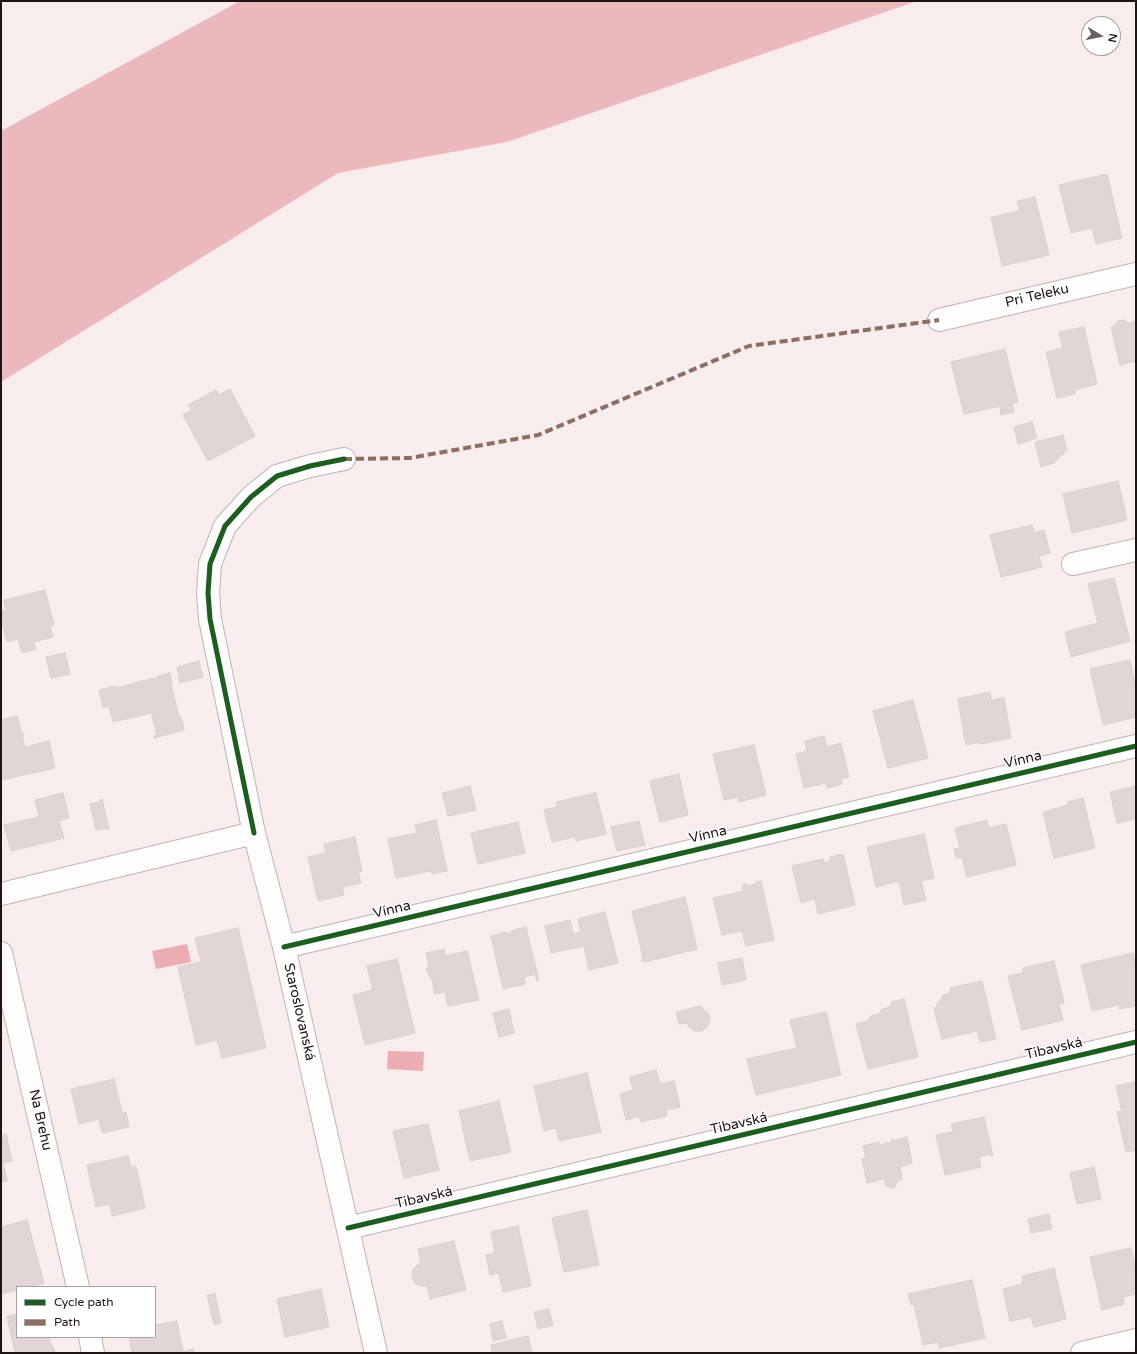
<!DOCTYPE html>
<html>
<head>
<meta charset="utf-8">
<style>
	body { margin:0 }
	#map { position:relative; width:1137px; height:1354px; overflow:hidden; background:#f9eced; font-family:"Varela Round",sans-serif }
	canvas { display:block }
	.frame { position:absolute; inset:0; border:2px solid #201314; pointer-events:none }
	.legend { position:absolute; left:16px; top:1286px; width:140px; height:52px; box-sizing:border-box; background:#fff; border:1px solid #a6a1a1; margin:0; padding:5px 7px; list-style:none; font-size:12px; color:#201314 }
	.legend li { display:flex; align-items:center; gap:8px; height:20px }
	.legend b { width:20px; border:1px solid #a6a1a1 }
	.north { position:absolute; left:1081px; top:16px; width:40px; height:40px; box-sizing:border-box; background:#fff; border:1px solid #a6a1a1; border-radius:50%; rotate:100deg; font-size:11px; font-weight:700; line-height:16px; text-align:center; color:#201314 }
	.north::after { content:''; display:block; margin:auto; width:14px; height:18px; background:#6c5f60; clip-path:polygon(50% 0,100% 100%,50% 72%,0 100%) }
</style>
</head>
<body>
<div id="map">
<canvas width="1137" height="1354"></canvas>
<div class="frame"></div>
<ul class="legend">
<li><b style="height:5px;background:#1b5e20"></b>Cycle path</li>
<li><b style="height:5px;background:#8d6e63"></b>Path</li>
</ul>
<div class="north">N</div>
</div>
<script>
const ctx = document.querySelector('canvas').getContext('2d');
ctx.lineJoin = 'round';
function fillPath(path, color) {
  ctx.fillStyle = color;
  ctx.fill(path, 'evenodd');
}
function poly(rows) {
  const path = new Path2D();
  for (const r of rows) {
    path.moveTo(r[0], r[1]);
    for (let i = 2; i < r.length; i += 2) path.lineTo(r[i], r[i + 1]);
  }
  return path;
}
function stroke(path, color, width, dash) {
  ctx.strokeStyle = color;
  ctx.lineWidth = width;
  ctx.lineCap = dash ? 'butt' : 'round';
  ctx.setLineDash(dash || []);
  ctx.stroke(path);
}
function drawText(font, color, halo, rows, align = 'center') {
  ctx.font = font + ' "Varela Round",sans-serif';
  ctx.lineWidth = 3;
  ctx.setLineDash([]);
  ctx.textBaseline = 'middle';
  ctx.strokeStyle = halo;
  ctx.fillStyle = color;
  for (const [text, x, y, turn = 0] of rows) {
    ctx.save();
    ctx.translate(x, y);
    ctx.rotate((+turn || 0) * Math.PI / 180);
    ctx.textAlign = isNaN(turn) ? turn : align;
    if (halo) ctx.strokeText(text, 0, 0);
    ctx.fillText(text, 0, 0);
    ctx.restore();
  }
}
fillPath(poly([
	[240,1,917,1,507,142,338,173,1,382,1,131]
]), '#ebb8bc');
fillPath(poly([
	[187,944,191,962,156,969,152,951],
	[388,1051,424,1052,423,1071,387,1069]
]), '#ebadb2');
const building = poly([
	[1107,174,1122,238,1096,244,1092,228,1071,233,1059,185,1107,174],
	[1035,197,1049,255,1002,266,991,217,1020,211,1017,201,1035,197],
	[1124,320,1129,323,1136,321,1136,361,1120,365,1111,327,1114,326,1118,321,1124,320],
	[1084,327,1097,384,1075,390,1075,394,1057,398,1046,352,1063,348,1059,332,1084,327],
	[1005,349,1018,402,1012,403,1014,412,1001,415,1000,406,964,414,951,362,1005,349],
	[230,389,255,436,208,461,183,415,192,410,188,405,216,390,219,395,230,389],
	[1032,422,1037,438,1018,444,1014,427,1032,422],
	[1063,435,1067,450,1054,463,1041,467,1035,442,1063,435],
	[1118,481,1127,520,1072,533,1063,494,1118,481],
	[1032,525,1034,533,1044,530,1050,553,1039,556,1042,567,1001,577,990,535,1032,525],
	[1114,578,1130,641,1071,657,1065,632,1098,623,1088,584,1114,578],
	[45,590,54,625,50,625,53,637,34,642,36,649,22,653,18,639,7,642,1,618,1,611,6,610,4,600,45,590],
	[65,653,70,674,51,678,46,657,65,653],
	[1130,660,1136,686,1136,717,1103,725,1090,669,1130,660],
	[199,661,203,677,180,683,177,667,199,661],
	[170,673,172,684,171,685,179,717,181,717,184,730,154,738,154,736,157,735,151,713,113,722,109,706,103,707,99,690,116,686,116,688,158,677,158,676,170,673],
	[990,692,991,700,1004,698,1011,738,981,744,981,742,966,745,958,699,990,692],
	[913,700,928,758,888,768,873,711,913,700],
	[17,716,22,734,23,734,24,736,22,737,25,747,49,741,55,768,1,780,1,720,17,716],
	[824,736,827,747,841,743,849,777,841,779,842,784,827,788,826,783,804,788,796,754,807,751,805,741,824,736],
	[754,745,766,795,739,802,738,797,724,800,713,754,754,745],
	[679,774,688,815,660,822,650,781,679,774],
	[470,786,476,810,448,816,442,793,470,786],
	[1136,786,1136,819,1117,823,1110,792,1136,786],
	[63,793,69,818,59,821,64,838,11,851,4,825,39,817,35,800,63,793],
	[596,793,606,834,576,841,575,837,552,842,544,810,557,807,556,802,596,793],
	[1083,798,1095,848,1054,858,1043,812,1069,805,1067,802,1083,798],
	[102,799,109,829,107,830,107,828,96,830,90,804,100,802,100,800,102,799],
	[436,820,447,871,432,874,431,871,396,878,388,839,417,833,415,825,436,820],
	[987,820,989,828,1006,824,1016,865,967,877,962,857,956,858,954,849,960,848,955,828,987,820],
	[639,821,645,845,617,851,611,827,639,821],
	[518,822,525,853,478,864,471,833,518,822],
	[924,834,934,878,921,881,926,900,904,905,899,881,876,887,867,847,924,834],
	[355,837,362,871,358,871,361,883,342,887,344,895,318,901,308,857,326,853,324,844,355,837],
	[843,854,855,905,818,914,815,899,801,903,792,866,823,859,824,863,831,861,830,857,843,854],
	[761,881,774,940,746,946,742,931,722,935,713,898,744,891,742,885,747,884,747,886,756,884,756,882,761,881],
	[685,897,697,949,645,962,641,960,643,959,641,949,632,911,685,897],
	[605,912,618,963,589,970,584,946,551,953,545,926,570,920,573,934,581,932,578,919,605,912],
	[526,927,539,981,537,981,535,974,524,977,525,984,503,989,491,936,506,932,506,934,511,932,511,931,526,927],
	[238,928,266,1048,222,1058,217,1040,196,1045,178,967,201,962,195,938,238,928],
	[444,949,445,956,467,951,479,1000,448,1006,445,992,435,994,432,980,426,969,429,967,426,953,444,949],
	[1133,953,1136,967,1136,1006,1119,1009,1119,1005,1092,1011,1081,965,1133,953],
	[742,958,746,980,722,985,718,963,742,958],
	[397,959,415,1033,365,1045,353,995,373,990,367,966,397,959],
	[1054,961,1064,1003,1059,1004,1063,1020,1022,1030,1008,976,1023,973,1023,968,1054,961],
	[982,981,996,1039,980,1042,977,1031,942,1039,935,1013,935,1008,943,995,951,993,950,988,982,981],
	[904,999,918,1057,868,1069,856,1024,868,1021,871,1016,879,1014,882,1009,890,1007,892,1002,904,999],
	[700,1006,709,1014,710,1020,707,1027,702,1031,695,1031,690,1028,687,1023,679,1024,676,1012,700,1006],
	[509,1009,514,1033,499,1037,493,1013,509,1009],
	[826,1012,841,1075,756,1095,747,1059,797,1048,790,1020,826,1012],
	[656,1070,660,1084,674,1081,680,1107,666,1110,667,1116,641,1122,639,1116,626,1120,620,1094,633,1090,630,1077,656,1070],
	[587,1073,601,1132,559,1141,556,1128,544,1131,534,1086,587,1073],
	[114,1079,122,1113,126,1112,129,1127,102,1133,99,1119,79,1124,71,1089,114,1079],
	[1136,1082,1136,1150,1126,1152,1117,1112,1122,1111,1116,1086,1136,1082],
	[499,1101,511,1152,470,1161,459,1111,499,1101],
	[984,1117,993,1156,991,1156,990,1154,979,1157,981,1167,945,1175,936,1135,953,1132,951,1124,984,1117],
	[428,1124,439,1170,404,1178,393,1131,428,1124],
	[6,1134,12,1161,3,1163,7,1181,1,1182,1,1136,6,1134],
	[907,1137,912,1163,900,1167,902,1180,897,1181,895,1187,891,1188,886,1186,884,1179,867,1183,862,1159,866,1158,863,1146,879,1142,879,1145,892,1142,892,1139,893,1139,894,1141,907,1137],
	[128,1156,131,1167,136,1166,145,1208,112,1216,110,1204,96,1207,87,1165,128,1156],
	[1094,1167,1101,1199,1077,1204,1070,1173,1094,1167],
	[587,1210,599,1265,564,1272,552,1218,587,1210],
	[1049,1214,1052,1229,1031,1233,1028,1219,1049,1214],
	[27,1220,44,1283,29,1287,17,1287,17,1290,1,1294,1,1227,27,1220],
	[518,1226,531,1286,503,1292,499,1273,490,1275,486,1255,495,1253,491,1232,518,1226],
	[454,1241,466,1290,430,1299,427,1286,422,1286,416,1284,413,1280,412,1274,413,1269,421,1262,418,1249,454,1241],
	[1131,1248,1136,1268,1136,1294,1123,1297,1124,1304,1102,1310,1090,1257,1131,1248],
	[1054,1268,1066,1319,1034,1327,1031,1317,1010,1321,1003,1289,1023,1284,1022,1276,1054,1268],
	[972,1280,985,1338,939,1348,938,1342,923,1345,914,1304,911,1305,908,1294,972,1280],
	[321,1289,329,1327,285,1337,277,1299,321,1289],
	[215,1294,221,1323,214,1325,207,1295,215,1294],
	[549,1309,553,1325,538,1329,534,1312,549,1309],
	[17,1314,17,1337,49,1337,51,1346,53,1346,55,1353,15,1353,7,1316,17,1314],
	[177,1321,183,1352,193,1349,194,1353,132,1353,129,1337,155,1337,155,1325,177,1321],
	[502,1321,506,1338,493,1341,490,1324,502,1321],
	[528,1336,532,1353,492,1353,491,1345,528,1336]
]);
fillPath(building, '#e2d5d6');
stroke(building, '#dbcecf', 1);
const minor = poly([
	[939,320,1136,274],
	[1073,564,1136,550],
	[254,833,210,619,208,593,210,564,225,526,251,497,277,476,310,466,344,459],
	[1,894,254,833,284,947,376,1353],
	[284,947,1136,746],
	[1,953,78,1287],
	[348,1228,1136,1042],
	[90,1337,93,1353],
	[1082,1353,1136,1340]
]);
stroke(minor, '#bfb3b4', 24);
stroke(minor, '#fefcfc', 22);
stroke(poly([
	[344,459,410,458,538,435,749,346,939,320]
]), '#8d6e63', 4, [8, 4]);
stroke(poly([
	[254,833,210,619,208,593,210,564,225,526,251,497,277,476,310,466,344,459],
	[284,947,1136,746],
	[348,1228,1136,1042]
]), '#1b5e20', 5);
drawText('14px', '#201314', '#fff', [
	["Pri Teleku",1037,296,-13],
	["Vínna",1023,760,-13],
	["Vínna",708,835,-13],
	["Vínna",392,910,-13],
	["Staroslovanská",299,1012,77],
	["Tibavská",1054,1049,-13],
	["Na Brehu",40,1120,77],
	["Tibavská",739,1124,-13],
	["Tibavská",424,1198,-13]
]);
</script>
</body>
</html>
